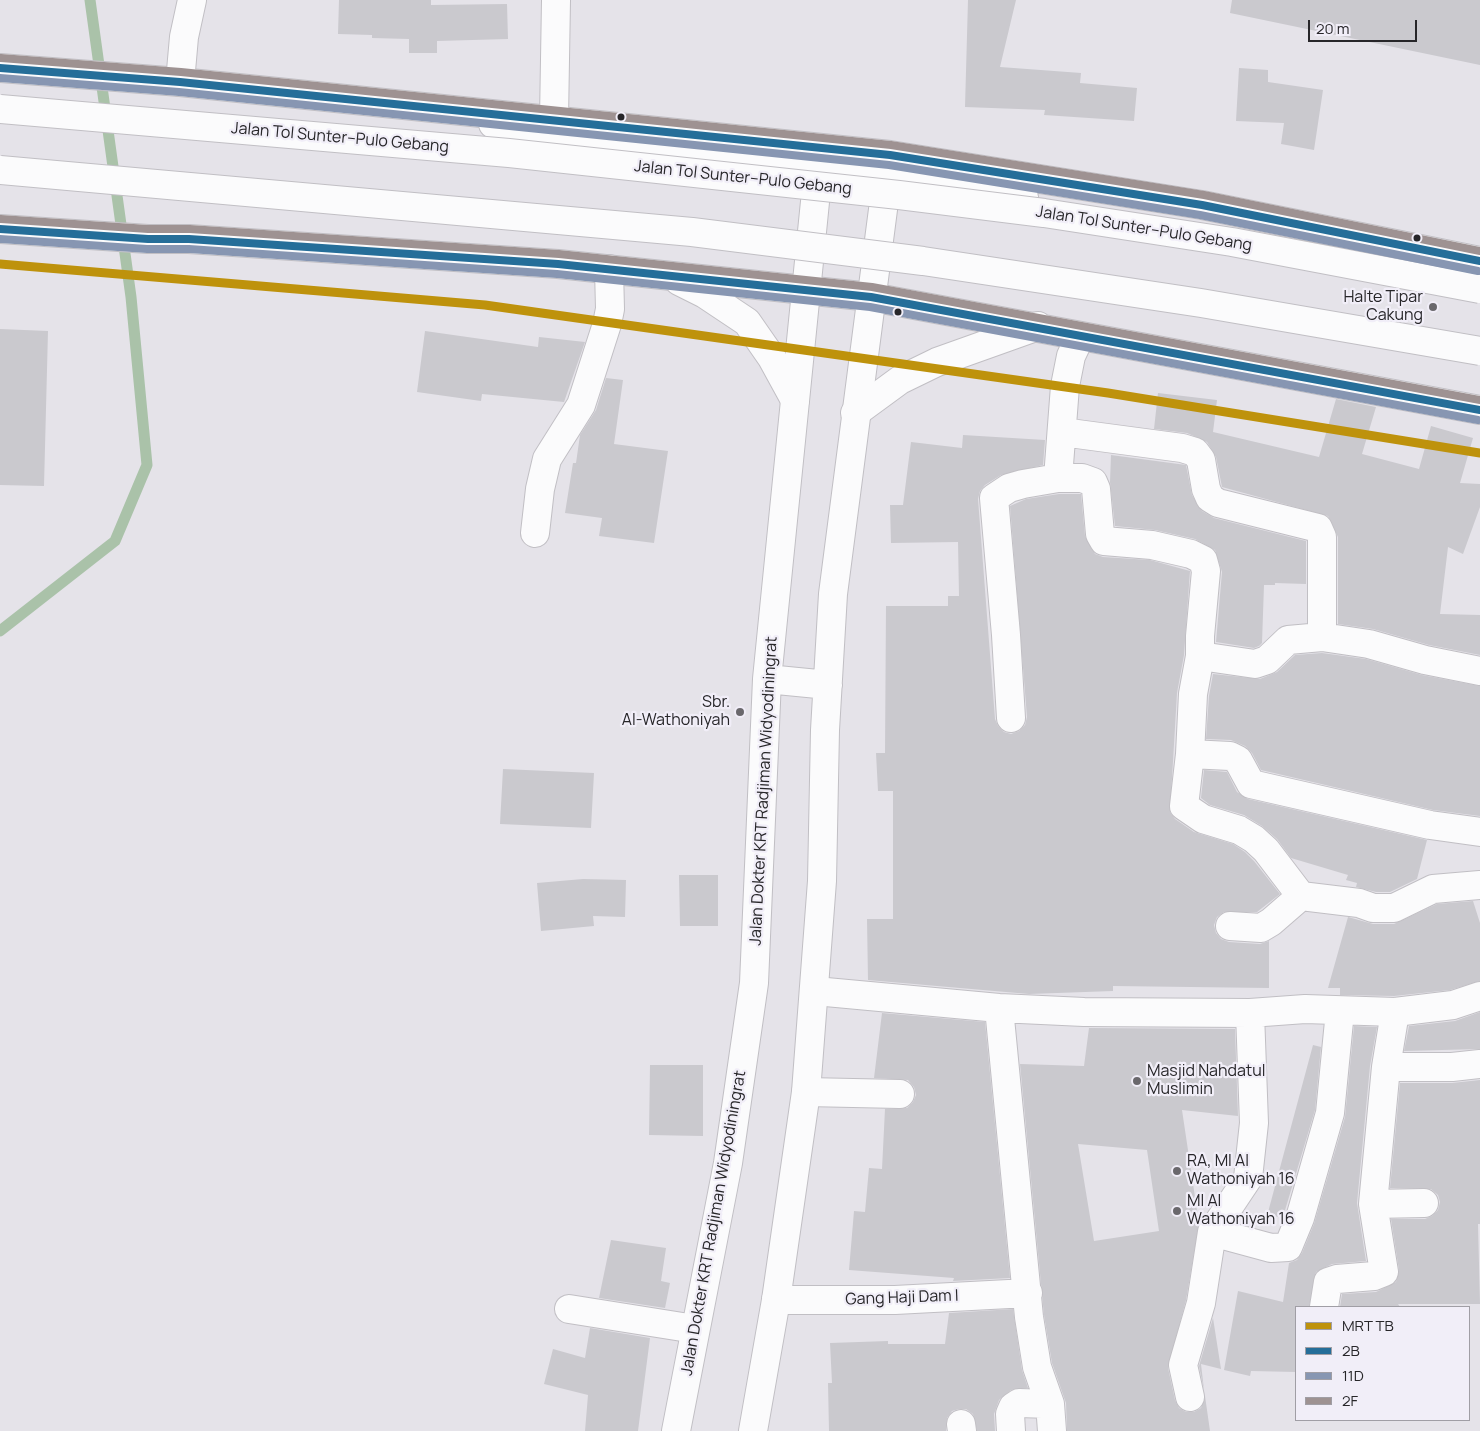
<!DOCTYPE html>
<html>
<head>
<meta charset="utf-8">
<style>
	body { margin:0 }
	#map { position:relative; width:1480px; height:1431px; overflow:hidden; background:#e5e3e9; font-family:Manrope,sans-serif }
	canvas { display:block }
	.legend { position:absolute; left:1295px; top:1306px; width:175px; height:115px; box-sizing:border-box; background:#f1eef8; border:1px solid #a09ea5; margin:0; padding:6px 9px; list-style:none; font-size:15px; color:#272629 }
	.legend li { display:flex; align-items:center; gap:10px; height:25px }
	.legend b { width:25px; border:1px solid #a09ea5 }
	.scale { position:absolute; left:1308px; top:20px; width:109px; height:22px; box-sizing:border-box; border:2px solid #272629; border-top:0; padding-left:6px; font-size:15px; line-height:18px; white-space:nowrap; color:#272629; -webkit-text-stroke:4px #f1eef8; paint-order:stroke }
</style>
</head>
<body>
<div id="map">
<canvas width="1480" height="1431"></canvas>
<ul class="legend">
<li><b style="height:6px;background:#be920c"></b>MRT TB</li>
<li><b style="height:6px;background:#256e99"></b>2B</li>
<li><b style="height:6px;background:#8796b2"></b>11D</li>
<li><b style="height:6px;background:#9e9292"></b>2F</li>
</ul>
<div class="scale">20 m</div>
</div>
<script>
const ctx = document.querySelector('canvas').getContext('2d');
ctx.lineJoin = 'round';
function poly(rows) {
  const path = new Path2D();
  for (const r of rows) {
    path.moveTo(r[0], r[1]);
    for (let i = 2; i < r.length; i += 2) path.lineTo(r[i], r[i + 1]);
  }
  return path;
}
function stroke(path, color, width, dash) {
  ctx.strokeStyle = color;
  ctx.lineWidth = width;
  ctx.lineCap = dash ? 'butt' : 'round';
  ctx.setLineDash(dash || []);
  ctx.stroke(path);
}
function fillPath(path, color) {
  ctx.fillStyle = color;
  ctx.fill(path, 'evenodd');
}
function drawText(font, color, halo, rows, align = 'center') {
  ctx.font = font + ' Manrope,sans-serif';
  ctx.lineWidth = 4.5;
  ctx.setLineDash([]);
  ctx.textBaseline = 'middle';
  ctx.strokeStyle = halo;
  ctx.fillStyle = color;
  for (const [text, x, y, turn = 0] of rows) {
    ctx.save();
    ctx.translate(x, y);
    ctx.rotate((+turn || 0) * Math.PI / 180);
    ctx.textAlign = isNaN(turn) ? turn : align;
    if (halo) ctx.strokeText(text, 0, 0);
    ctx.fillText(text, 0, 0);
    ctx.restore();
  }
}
stroke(poly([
	[0,631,115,541,147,465,131,297,90,0]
]), '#aac2a9', 11);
fillPath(poly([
	[339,0,431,0,431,5,507,4,508,39,437,41,437,53,409,53,409,39,372,38,372,35,338,34],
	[968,0,1016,0,1000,67,1081,73,1080,83,1137,88,1134,121,1044,115,1045,110,965,107],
	[1232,0,1480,0,1480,65,1230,13],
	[1239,68,1268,70,1268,82,1323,90,1314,150,1281,144,1284,123,1236,121],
	[0,329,48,331,44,486,0,485],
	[425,331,538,347,539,337,585,342,564,402,482,394,481,401,417,392],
	[606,378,623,380,614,444,668,451,654,543,599,536,602,518,565,513,573,463,576,463,580,435,596,410],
	[1158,393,1217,400,1213,432,1319,457,1336,399,1376,407,1362,454,1419,469,1431,426,1473,438,1460,483,1480,484,1480,507,1463,554,1448,547,1440,614,1480,615,1480,655,1429,645,1373,629,1338,624,1338,537,1328,516,1222,487,1216,457,1207,442,1187,433,1154,429],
	[963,435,1045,440,1043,465,1001,475,985,485,980,491,978,499,995,719,998,726,1004,732,1011,734,1019,731,1025,725,1027,717,1010,506,1026,499,1059,494,1081,494,1085,536,1095,554,1103,557,1150,560,1190,571,1184,655,1177,693,1170,812,1175,819,1194,832,1233,844,1245,852,1254,861,1280,894,1257,912,1224,912,1217,917,1214,925,1216,933,1221,939,1229,942,1260,944,1269,941,1269,988,1113,986,1113,991,1029,994,868,980,867,919,893,919,893,791,878,791,876,753,885,753,886,606,948,606,948,596,959,596,958,542,891,543,890,505,903,505,911,442,962,448],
	[1111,455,1186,465,1192,495,1202,511,1214,518,1306,541,1306,584,1275,583,1275,585,1264,585,1262,643,1259,646,1254,648,1216,642,1222,572,1215,550,1195,539,1155,530,1115,526,1110,482],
	[1322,653,1366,659,1422,675,1480,686,1480,816,1433,810,1261,770,1252,753,1245,746,1231,740,1206,739,1209,696,1213,674,1260,679,1277,672,1295,655],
	[503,769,594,773,591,828,500,824],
	[1204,770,1227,772,1237,792,1248,799,1427,840,1417,879,1390,892,1376,892,1356,887,1357,883,1346,880,1348,875,1291,858,1277,839,1262,826,1244,815,1210,805,1201,798],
	[679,875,718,875,718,926,680,926],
	[583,879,626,880,625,917,593,916,594,926,541,931,537,883],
	[1473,901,1480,923,1480,981,1450,990,1394,996,1340,995,1340,988,1328,988,1348,917,1373,924,1394,924,1437,904],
	[1480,1012,1480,1049,1404,1051,1409,1026,1455,1021],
	[882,1013,985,1022,1010,1278,953,1281,954,1278,849,1270,854,1211,865,1212,869,1168,882,1169,885,1109,907,1108,913,1102,916,1095,914,1087,908,1080,874,1078],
	[1354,1026,1377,1027,1370,1066,1357,1203,1366,1261,1332,1264,1316,1272,1309,1307,1296,1307,1296,1372,1251,1371,1250,1376,1224,1370,1238,1291,1283,1302,1289,1263,1297,1260,1302,1253,1314,1224,1345,1117],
	[1089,1028,1235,1029,1238,1116,1182,1110,1199,1224,1186,1300,1168,1368,1175,1400,1179,1408,1186,1412,1194,1412,1201,1408,1205,1396,1210,1431,1067,1431,1066,1403,1052,1363,1044,1315,1020,1064,1084,1066],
	[1078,1144,1147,1150,1159,1231,1094,1241],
	[1313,1045,1321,1047,1315,1110,1283,1217,1267,1216],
	[650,1065,703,1065,703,1136,649,1135],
	[1480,1080,1480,1224,1478,1224,1480,1304,1398,1304,1400,1307,1340,1307,1342,1294,1376,1292,1396,1282,1399,1270,1391,1219,1425,1219,1432,1216,1438,1210,1440,1202,1438,1195,1431,1189,1390,1188,1400,1083,1452,1083],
	[611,1240,666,1248,661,1281,670,1283,665,1308,599,1298],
	[1013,1309,1022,1370,1028,1388,1011,1390,999,1400,994,1414,995,1431,977,1431,973,1414,966,1409,959,1409,952,1411,947,1418,946,1431,829,1431,828,1383,832,1383,830,1343,888,1341,888,1344,945,1344,949,1313],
	[1213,1318,1221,1369,1201,1364,1204,1390,1199,1366],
	[590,1328,650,1338,638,1431,585,1431,588,1395,544,1384,553,1349,585,1358]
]), '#cac9ce');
const minor = poly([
	[180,82,184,37,192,0],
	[554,119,556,0],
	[1062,432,1182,448,1195,452,1201,460,1206,489,1210,498,1218,503,1318,528,1322,537,1322,637],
	[1058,478,1065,386,1071,356,1080,337],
	[535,533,540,489,547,459,581,405,607,324,610,309,609,269],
	[1200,656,1255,664,1267,660,1288,640,1322,637,1369,644,1425,660,1480,671],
	[1011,718,1006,635,994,498,1009,488,1023,484,1058,478,1082,478,1093,482,1096,489,1100,534,1104,541,1152,545,1191,554,1203,560,1206,571,1200,636,1200,656,1193,694,1190,754,1184,806,1203,819,1239,830,1254,839,1266,850,1301,896],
	[1190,754,1230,756,1238,760,1251,784,1430,825,1480,832],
	[1230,926,1261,928,1271,922,1301,896,1359,903,1373,908,1394,908,1433,889,1480,885],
	[815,991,999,1008,1084,1012,1250,1013,1305,1009,1395,1012,1453,1005,1480,996],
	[999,1008,1029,1317,1037,1367,1050,1404,1052,1431],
	[1395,1012,1386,1067,1452,1067,1480,1064],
	[1250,1013,1254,1123,1248,1178,1212,1232,1271,1248,1288,1247,1300,1218,1330,1113,1340,1011],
	[806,1092,900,1094],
	[1373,1204,1424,1203],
	[776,1300,895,1300,1028,1293],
	[1324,1307,1328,1282,1337,1279,1374,1276,1384,1272,1373,1204,1386,1067],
	[569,1309,695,1329],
	[1190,1397,1183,1365,1201,1303,1212,1232],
	[961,1424,962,1431],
	[1011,1431,1010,1414,1013,1407,1019,1403,1050,1404]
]);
const primary = poly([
	[767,679,828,685],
	[676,1431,728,1163,754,983,767,679,819,162],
	[753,1431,776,1300,806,1092,822,881,825,730,833,594,888,171]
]);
const trunk = poly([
	[0,68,180,82,890,155,1202,205,1480,261],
	[493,124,535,139,819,170,1024,197],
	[0,229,148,239,189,239,558,264,871,297,1480,410],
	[679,281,705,294,747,322,772,358,795,400],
	[855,413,900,380,937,362,1038,326]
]);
stroke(minor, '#c1bfc4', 30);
stroke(primary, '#c1bfc4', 30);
stroke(trunk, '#c1bfc4', 30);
stroke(minor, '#fbfbfc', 28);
stroke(primary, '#fbfbfc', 28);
stroke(trunk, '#fbfbfc', 28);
const motorwayBridge = poly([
	[0,109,509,153,899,195,1044,213,1232,242,1480,289],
	[0,170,692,232,923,261,1201,303,1480,351]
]);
stroke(motorwayBridge, '#c1bfc4', 30, []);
stroke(motorwayBridge, '#fbfbfc', 28);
stroke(poly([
	[0,68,180,82,890,155,1202,205,1480,261],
	[0,229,148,239,189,239,558,264,871,297,1480,410]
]), '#256e99', 8);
stroke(poly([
	[0,78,179,92,889,165,1200,215,1478,271],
	[0,239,147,249,189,249,557,274,870,307,1478,420]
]), '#8796b2', 8);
stroke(poly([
	[1,58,181,72,891,145,1204,195,1480,251],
	[1,219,148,229,190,229,559,254,872,287,1480,400]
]), '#9e9292', 8);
stroke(poly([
	[0,264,485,305,1108,393,1480,453]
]), '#be920c', 9);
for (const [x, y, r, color] of [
	[621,117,4.5,"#272629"],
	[1417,238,4.5,"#272629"],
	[1433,307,5,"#6a686c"],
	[898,312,4.5,"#272629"],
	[740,712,5,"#6a686c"],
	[1137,1081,5,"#6a686c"],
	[1177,1171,5,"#6a686c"],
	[1177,1211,5,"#6a686c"]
]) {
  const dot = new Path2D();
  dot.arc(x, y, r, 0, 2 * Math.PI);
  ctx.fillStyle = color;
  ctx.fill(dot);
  stroke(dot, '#f1eef8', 2);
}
drawText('16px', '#272629', '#f1eef8', [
	["Jalan Tol Sunter–Pulo Gebang",340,138,5],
	["Jalan Tol Sunter–Pulo Gebang",743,178,6],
	["Jalan Tol Sunter–Pulo Gebang",1144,229,9],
	["Jalan Dokter KRT Radjiman Widyodiningrat",764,791,-87],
	["Jalan Dokter KRT Radjiman Widyodiningrat",714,1223,-80],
	["Gang Haji Dam I",902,1298,-2]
]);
drawText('16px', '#272629', '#f1eef8', [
	["Halte Tipar",1423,298,"right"],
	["Cakung",1423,316,"right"],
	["Sbr.",730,703,"right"],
	["Al-Wathoniyah",730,721,"right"],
	["Masjid Nahdatul",1147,1072],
	["Muslimin",1147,1090],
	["RA, MI Al",1187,1162],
	["Wathoniyah 16",1187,1180],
	["MI Al",1187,1202],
	["Wathoniyah 16",1187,1220]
], 'left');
</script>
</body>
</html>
